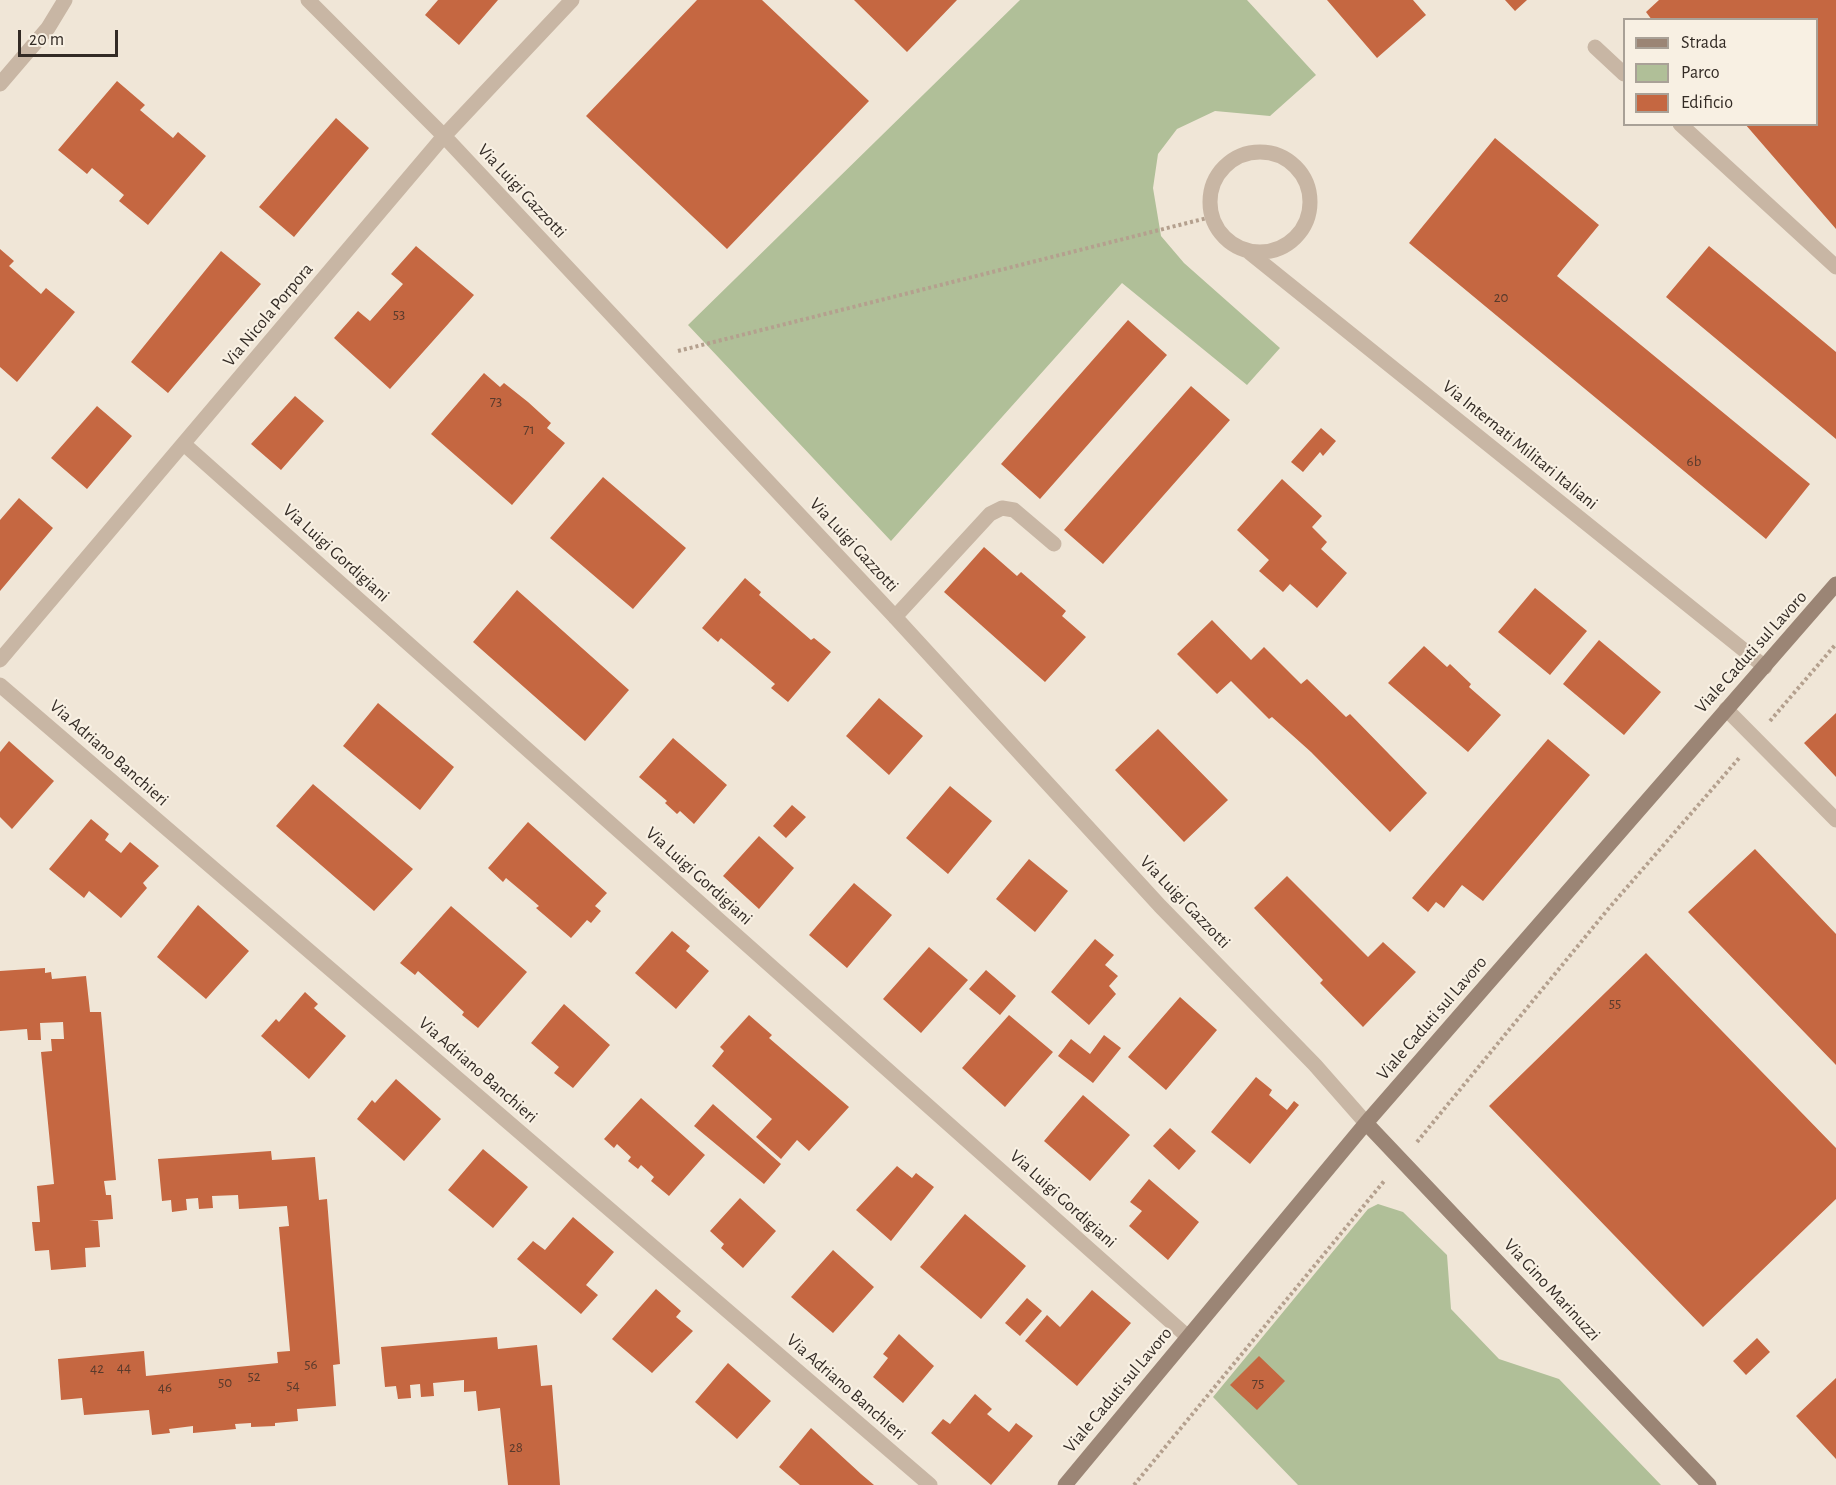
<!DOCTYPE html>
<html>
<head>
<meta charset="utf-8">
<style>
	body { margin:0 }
	#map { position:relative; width:1836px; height:1485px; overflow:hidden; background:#f0e6d7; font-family:"Alegreya Sans",sans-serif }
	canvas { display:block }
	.legend { position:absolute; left:1623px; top:18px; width:195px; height:108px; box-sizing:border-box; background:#f8f0e3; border:2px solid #a9a197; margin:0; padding:8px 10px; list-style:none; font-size:18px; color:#332b25 }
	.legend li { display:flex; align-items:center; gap:12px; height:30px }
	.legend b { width:30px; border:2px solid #a9a197 }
	.scale { position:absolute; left:18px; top:30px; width:100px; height:27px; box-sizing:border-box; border:3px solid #332b25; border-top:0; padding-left:8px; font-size:18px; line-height:21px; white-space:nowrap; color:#332b25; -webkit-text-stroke:4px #f8f0e3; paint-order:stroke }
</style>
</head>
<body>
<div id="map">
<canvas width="1836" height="1485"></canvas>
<ul class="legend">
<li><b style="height:8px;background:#9b8575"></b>Strada</li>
<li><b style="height:16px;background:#b0bf98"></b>Parco</li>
<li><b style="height:16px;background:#c56741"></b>Edificio</li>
</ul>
<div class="scale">20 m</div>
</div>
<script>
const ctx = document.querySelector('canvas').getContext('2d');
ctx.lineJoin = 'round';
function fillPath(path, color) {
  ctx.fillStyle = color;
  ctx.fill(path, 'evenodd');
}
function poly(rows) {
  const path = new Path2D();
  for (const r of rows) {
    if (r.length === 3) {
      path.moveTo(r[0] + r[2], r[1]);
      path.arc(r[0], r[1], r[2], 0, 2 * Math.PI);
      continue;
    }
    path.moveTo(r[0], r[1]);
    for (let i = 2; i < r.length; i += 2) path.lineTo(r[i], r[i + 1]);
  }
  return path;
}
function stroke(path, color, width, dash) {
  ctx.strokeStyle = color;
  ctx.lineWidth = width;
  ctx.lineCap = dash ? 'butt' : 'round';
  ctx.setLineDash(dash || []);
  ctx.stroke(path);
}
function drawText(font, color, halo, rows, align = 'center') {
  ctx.font = font + ' "Alegreya Sans",sans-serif';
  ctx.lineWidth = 4.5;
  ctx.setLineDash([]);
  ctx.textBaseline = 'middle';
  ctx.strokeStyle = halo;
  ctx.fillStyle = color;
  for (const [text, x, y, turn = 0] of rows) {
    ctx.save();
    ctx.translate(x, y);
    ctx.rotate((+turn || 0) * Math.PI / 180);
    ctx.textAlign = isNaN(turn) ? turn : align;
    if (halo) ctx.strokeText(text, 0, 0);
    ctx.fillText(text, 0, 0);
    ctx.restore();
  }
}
fillPath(poly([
	[1020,0,1247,0,1316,75,1270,116,1215,111,1177,129,1158,154,1153,188,1161,236,1184,263,1280,348,1247,385,1122,283,891,541,688,325],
	[1378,1204,1403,1212,1447,1255,1451,1309,1499,1359,1559,1379,1661,1485,1298,1485,1213,1397,1368,1209]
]), '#b0bf98');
fillPath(poly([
	[438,0,498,0,459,45,425,15],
	[697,0,762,0,869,101,727,249,586,116],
	[854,0,957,0,907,52],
	[1327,0,1413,0,1426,15,1377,58],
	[1505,0,1527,0,1515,11],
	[1659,0,1836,0,1836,229,1745,124,1816,124,1816,20,1652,20,1646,12],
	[117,81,145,105,140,110,173,138,178,132,206,156,148,225,119,201,124,195,92,168,87,174,58,150],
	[336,118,369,148,294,237,259,207],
	[1495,138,1599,225,1557,276,1810,484,1766,539,1409,243],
	[416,246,474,295,390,389,334,338,358,311,370,321,403,284,391,274],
	[1709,246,1836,352,1836,439,1666,297],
	[0,249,14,261,9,266,41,294,46,288,75,312,17,382,0,367],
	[221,251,261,284,168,393,131,362],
	[1128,320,1167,355,1040,499,1001,464],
	[484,373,500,387,504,383,528,402,551,423,547,428,565,443,512,505,431,434],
	[1191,386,1230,420,1103,564,1064,530],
	[295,396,324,421,281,470,251,444],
	[97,406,132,436,87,489,51,458],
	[1321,428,1336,441,1323,456,1320,452,1303,472,1291,462],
	[603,477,686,548,633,609,550,538],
	[1282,479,1322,516,1312,527,1327,542,1321,549,1347,573,1317,608,1290,584,1283,592,1259,571,1269,560,1237,530],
	[19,498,53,528,0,591,0,520],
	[984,547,1017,576,1021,572,1066,611,1062,616,1086,637,1045,682,944,592],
	[745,578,761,592,759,595,811,640,814,638,831,652,788,702,771,688,775,684,721,638,718,642,702,628],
	[1535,588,1587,631,1550,675,1498,632],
	[517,590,629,690,585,741,473,642],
	[1212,620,1251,660,1264,647,1301,684,1307,679,1346,717,1350,714,1427,793,1390,832,1311,752,1272,717,1269,719,1231,681,1217,694,1177,654],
	[1599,640,1661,692,1624,735,1563,684],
	[1424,646,1447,667,1450,664,1471,684,1469,687,1501,715,1468,752,1388,683],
	[879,698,923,736,889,775,846,736],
	[378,703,454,767,420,810,343,746],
	[1836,713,1836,777,1804,743],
	[1158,729,1228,800,1184,842,1115,770],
	[673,738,727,785,694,824,680,811,677,814,665,803,667,801,639,777],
	[1548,739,1590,775,1483,901,1462,885,1444,908,1436,902,1428,912,1412,898],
	[9,741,54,781,12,829,0,817,0,752],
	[313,784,413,869,374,911,276,826],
	[950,786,992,821,948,874,906,838],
	[792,805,806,817,786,838,773,826],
	[91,819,109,834,105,840,121,853,130,842,159,866,143,883,147,888,121,918,89,891,84,898,49,869],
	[528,822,607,893,595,906,601,911,591,923,587,920,571,938,536,908,539,906,525,894,506,878,503,882,488,868],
	[759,836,794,868,759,909,723,876],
	[1755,849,1836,934,1836,1065,1688,912],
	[1029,859,1068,891,1035,932,996,899],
	[1287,876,1368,957,1383,942,1416,972,1363,1027,1320,983,1323,980,1254,908],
	[854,883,892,915,847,968,809,935],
	[198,905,249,951,206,999,157,957],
	[451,906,527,972,478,1028,462,1015,464,1012,418,971,415,975,400,963],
	[672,931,690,946,686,951,709,971,676,1009,635,973],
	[1095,939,1114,955,1105,965,1118,976,1109,986,1116,994,1089,1025,1051,992],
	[929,947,968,980,921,1033,883,999],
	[1646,953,1836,1148,1836,1199,1703,1327,1489,1106],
	[45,968,45,973,51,972,52,979,86,976,90,1012,101,1012,116,1180,104,1181,106,1195,111,1195,113,1219,89,1221,98,1221,100,1247,85,1248,86,1267,51,1270,49,1250,35,1251,32,1222,40,1222,37,1186,54,1184,41,1052,52,1051,51,1039,64,1039,63,1022,40,1023,41,1040,28,1040,27,1029,0,1031,0,971],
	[986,970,1016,996,1000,1015,969,989],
	[305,992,318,1004,314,1008,346,1036,309,1079,261,1036,276,1019,279,1022],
	[1180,997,1217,1030,1166,1090,1128,1057],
	[564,1004,610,1045,573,1088,554,1073,559,1067,531,1043],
	[749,1015,772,1035,769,1038,849,1107,809,1151,797,1140,781,1159,756,1137,772,1119,712,1066,724,1051,720,1047],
	[1009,1015,1053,1052,1005,1107,962,1068],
	[1104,1035,1121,1048,1093,1083,1058,1056,1071,1039,1090,1054],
	[1256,1077,1272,1090,1269,1095,1287,1110,1294,1101,1299,1105,1250,1164,1211,1132],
	[396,1079,441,1119,404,1161,357,1119,372,1100,375,1103],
	[1083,1095,1130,1135,1090,1181,1044,1141],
	[641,1098,705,1155,669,1196,651,1181,654,1177,641,1165,638,1169,628,1161,631,1157,617,1144,614,1148,604,1139],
	[713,1104,781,1164,764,1184,694,1126],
	[1170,1128,1196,1151,1179,1170,1153,1146],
	[483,1149,528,1187,493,1228,448,1190],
	[271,1151,272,1160,315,1157,319,1200,327,1199,340,1364,333,1365,336,1406,297,1409,298,1421,275,1423,275,1426,251,1427,251,1423,235,1424,236,1429,193,1433,193,1426,169,1429,170,1433,152,1435,149,1410,84,1415,82,1398,61,1400,58,1359,144,1351,146,1376,278,1363,277,1352,290,1351,279,1227,289,1226,287,1206,239,1209,238,1195,212,1196,213,1208,199,1209,198,1198,186,1199,187,1210,172,1212,171,1200,162,1201,158,1159],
	[897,1166,912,1178,916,1173,934,1187,891,1241,856,1210],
	[1149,1179,1199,1222,1168,1260,1129,1226,1142,1211,1130,1202],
	[740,1198,776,1231,743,1268,721,1248,724,1244,710,1231],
	[965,1214,1026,1266,981,1319,920,1267],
	[573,1217,614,1252,586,1285,598,1295,581,1314,517,1259,533,1241,545,1250],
	[833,1250,874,1287,833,1333,791,1297],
	[656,1289,681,1311,676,1317,693,1331,652,1373,612,1339],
	[1092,1290,1131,1323,1077,1386,1025,1341,1047,1315,1060,1327],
	[1027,1298,1042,1311,1020,1336,1005,1323],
	[899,1334,934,1366,903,1403,873,1377,888,1358,883,1354],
	[497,1337,498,1349,537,1345,541,1386,552,1385,560,1485,508,1485,500,1408,478,1411,476,1391,464,1392,464,1380,433,1383,434,1396,421,1397,420,1384,410,1385,411,1398,398,1399,396,1386,385,1387,381,1347],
	[1757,1338,1770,1352,1746,1375,1733,1361],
	[1259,1356,1285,1381,1257,1410,1230,1385],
	[728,1363,771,1401,737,1439,695,1402],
	[1836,1378,1836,1459,1796,1416],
	[975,1394,992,1409,987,1414,1009,1432,1016,1423,1033,1436,991,1485,931,1433,943,1419,950,1424],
	[811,1428,861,1474,874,1485,800,1485,779,1467]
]), '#c56741');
stroke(poly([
	[678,351,1211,217],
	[1770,721,1836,644],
	[1417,1142,1609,908,1740,757],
	[1134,1485,1385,1180]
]), '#b4a08e', 4, [3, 3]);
stroke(poly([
	[895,617,990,514,1002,508,1014,510,1054,544]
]), '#c8b6a4', 15);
stroke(poly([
	[308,0,444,136,895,617,1160,906,1315,1065,1366,1123],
	[1595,47,1624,74],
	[0,84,48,28,65,0],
	[1680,124,1836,267],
	[1260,202,50],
	[1250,253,1765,667],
	[185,445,1188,1337],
	[0,660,444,136,572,0],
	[0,685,930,1485],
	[1726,709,1836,820]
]), '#c8b6a4', 15);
stroke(poly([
	[1366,1123,1709,1485],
	[1065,1485,1366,1123,1836,584]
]), '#9b8575', 15);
drawText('15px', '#583a2c', null, [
	["20",1501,297],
	["53",399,314],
	["73",496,401],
	["71",529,429],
	["6b",1694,461],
	["55",1615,1003],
	["56",311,1364],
	["44",124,1367],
	["42",97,1368],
	["52",254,1376],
	["50",225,1382],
	["75",1258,1383],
	["54",293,1385],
	["46",165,1387],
	["28",516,1447]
]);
drawText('18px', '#332b25', '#f8f0e3', [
	["Via Luigi Gazzotti",522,191,47],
	["Via Nicola Porpora",268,315,-50],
	["Via Internati Militari Italiani",1520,445,39],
	["Via Luigi Gazzotti",854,545,47],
	["Via Luigi Gordigiani",336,553,42],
	["Viale Caduti sul Lavoro",1751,652,-48],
	["Via Adriano Banchieri",109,753,41],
	["Via Luigi Gordigiani",699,876,42],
	["Via Luigi Gazzotti",1185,902,46],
	["Viale Caduti sul Lavoro",1432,1018,-49],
	["Via Adriano Banchieri",478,1070,41],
	["Via Luigi Gordigiani",1063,1199,42],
	["Via Gino Marinuzzi",1552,1290,47],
	["Via Adriano Banchieri",846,1387,41],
	["Viale Caduti sul Lavoro",1118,1390,-50]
]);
</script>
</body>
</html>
